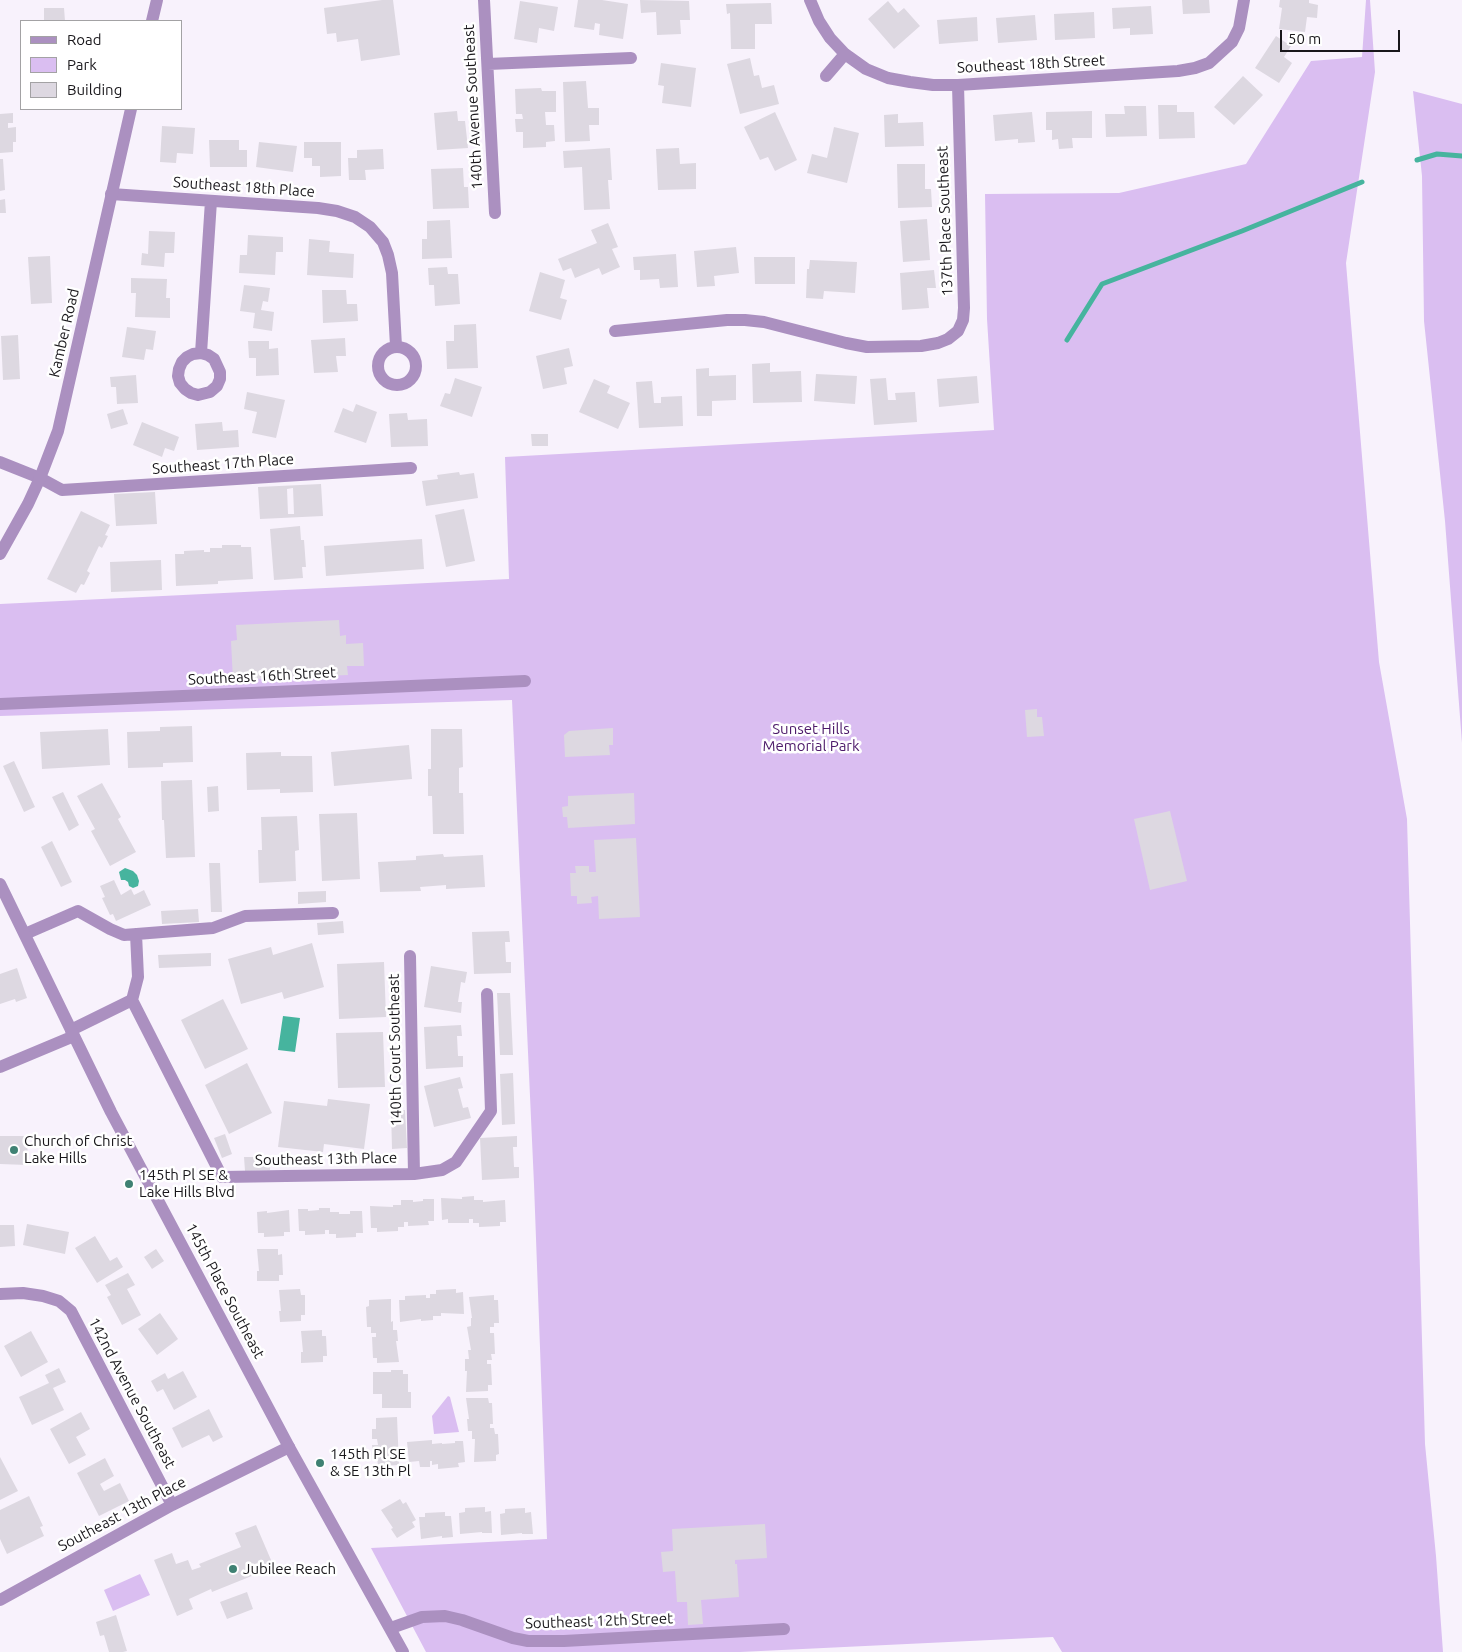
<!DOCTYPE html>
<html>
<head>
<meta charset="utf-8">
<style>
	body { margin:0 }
	#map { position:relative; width:1462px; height:1652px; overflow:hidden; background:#f8f2fc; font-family:Ubuntu,sans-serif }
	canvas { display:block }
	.legend { position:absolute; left:20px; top:20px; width:162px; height:90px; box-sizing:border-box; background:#fff; border:1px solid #a3a2a4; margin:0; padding:6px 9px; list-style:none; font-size:15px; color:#19171b }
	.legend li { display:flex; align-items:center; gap:10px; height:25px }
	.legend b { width:25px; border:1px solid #a3a2a4 }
	.scale { position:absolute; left:1280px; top:30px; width:120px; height:22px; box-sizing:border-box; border:2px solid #19171b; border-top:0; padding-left:6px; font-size:15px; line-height:18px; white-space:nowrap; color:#19171b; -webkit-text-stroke:4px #fff; paint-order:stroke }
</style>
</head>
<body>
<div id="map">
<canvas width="1462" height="1652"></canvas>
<ul class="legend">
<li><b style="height:6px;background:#ab90c0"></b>Road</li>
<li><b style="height:14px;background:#dabef1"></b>Park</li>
<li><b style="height:14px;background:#ddd8e1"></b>Building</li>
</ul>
<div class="scale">50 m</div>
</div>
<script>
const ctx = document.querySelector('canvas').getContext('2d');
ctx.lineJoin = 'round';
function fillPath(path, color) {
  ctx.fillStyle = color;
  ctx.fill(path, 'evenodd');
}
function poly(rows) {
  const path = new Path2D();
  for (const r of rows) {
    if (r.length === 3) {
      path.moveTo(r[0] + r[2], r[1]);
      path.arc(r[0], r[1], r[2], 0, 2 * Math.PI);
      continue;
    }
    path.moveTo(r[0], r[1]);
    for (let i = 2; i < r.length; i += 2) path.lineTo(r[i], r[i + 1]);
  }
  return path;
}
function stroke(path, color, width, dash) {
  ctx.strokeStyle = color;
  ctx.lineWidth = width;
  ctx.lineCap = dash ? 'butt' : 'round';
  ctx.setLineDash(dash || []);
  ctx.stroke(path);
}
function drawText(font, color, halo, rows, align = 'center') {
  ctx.font = font + ' Ubuntu,sans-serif';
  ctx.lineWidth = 5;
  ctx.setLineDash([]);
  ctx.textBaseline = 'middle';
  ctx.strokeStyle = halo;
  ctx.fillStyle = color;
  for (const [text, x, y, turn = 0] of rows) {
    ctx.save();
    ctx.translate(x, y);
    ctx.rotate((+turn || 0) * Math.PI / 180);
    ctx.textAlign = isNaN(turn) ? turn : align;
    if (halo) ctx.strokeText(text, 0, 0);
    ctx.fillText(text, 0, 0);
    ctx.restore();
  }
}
fillPath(poly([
	[1366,0,1370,0,1375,72,1346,263,1379,662,1407,819,1425,1444,1436,1556,1443,1652,1062,1652,1053,1637,740,1652,426,1652,371,1548,547,1539,534,1184,512,700,0,716,0,604,509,579,505,457,994,430,987,319,985,194,1119,193,1246,164,1311,61,1362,57],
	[1413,91,1462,104,1462,743,1445,521,1424,321,1422,176],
	[448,1396,450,1397,459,1432,434,1434,432,1416],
	[140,1574,150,1595,113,1611,104,1590]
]), '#dabef1');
fillPath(poly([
	[125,868,133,871,137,875,139,881,138,886,133,888,129,886,128,882,125,880,121,880,119,872],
	[283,1016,300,1018,295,1052,278,1050]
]), '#46b49e');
stroke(poly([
	[1417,160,1437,154,1462,156],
	[1067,340,1102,284,1242,231,1362,182]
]), '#46b49e', 5);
fillPath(poly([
	[382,0,393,0,400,55,361,61,358,39,337,42,336,33,327,34,324,8],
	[578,0,602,0,628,4,623,39,599,35,600,24,595,23,594,30,574,27],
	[640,0,689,1,690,20,680,20,681,34,657,35,656,12,641,13],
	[1182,0,1209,0,1210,13,1183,14],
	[1280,0,1309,0,1309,3,1318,5,1317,18,1307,17,1305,32,1279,29,1282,8,1279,7],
	[520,1,558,7,554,31,539,28,537,43,514,39],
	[888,1,898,13,904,8,920,26,894,49,868,19],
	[771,3,772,24,755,24,755,49,731,49,730,13,727,14,726,4],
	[1151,6,1153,34,1130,35,1130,28,1113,29,1112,8],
	[44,8,64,8,65,21,44,21],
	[1094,12,1095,38,1055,40,1054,14],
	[1035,15,1037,40,998,43,996,18],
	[977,17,978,41,939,44,937,20],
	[1276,36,1291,46,1284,57,1292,63,1279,83,1255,68],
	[750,58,754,76,759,75,762,88,774,85,779,104,740,114,727,64],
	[661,63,696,68,691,107,662,103,664,86,658,85],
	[1243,76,1263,95,1234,125,1214,107],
	[586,81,588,108,599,108,599,125,589,125,590,141,565,142,563,82],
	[541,88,542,91,556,91,556,112,545,112,546,125,554,125,555,141,546,142,546,147,523,148,523,132,516,132,515,119,523,119,522,114,516,114,515,89],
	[1158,105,1177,105,1177,112,1194,112,1195,138,1159,139],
	[1124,106,1146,106,1147,136,1106,137,1105,114,1125,114],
	[457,111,458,121,465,121,468,148,437,150,434,113],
	[1092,111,1092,138,1072,138,1073,148,1059,149,1058,139,1052,140,1052,130,1046,130,1046,112],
	[775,112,797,160,775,171,768,157,760,160,744,127],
	[1032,112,1035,142,1018,143,1018,139,995,141,993,115],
	[13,113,13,123,8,123,8,128,16,127,16,142,13,142,13,152,0,153,0,114],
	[898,114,898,123,923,122,924,146,885,147,884,115],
	[162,126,195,128,193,154,177,153,176,163,160,162],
	[834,127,859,133,847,183,807,173,812,154,827,158],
	[209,140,239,140,239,150,247,150,247,167,210,167],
	[259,142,297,146,293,172,256,167],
	[304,142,341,142,341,176,320,177,320,166,312,166,312,158,304,158],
	[610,148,612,180,608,180,610,209,584,210,582,167,564,168,563,151],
	[679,148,680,164,696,163,696,189,658,190,656,149],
	[383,149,384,169,365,170,366,180,349,180,348,158,357,158,357,150],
	[0,159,3,159,5,190,0,191],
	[897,164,925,164,925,189,931,189,932,207,898,208],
	[463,168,464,187,468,187,469,208,433,209,431,169],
	[5,199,6,213,0,213,0,200],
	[927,219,930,260,903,262,900,221],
	[450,220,452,258,422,259,422,239,427,239,427,221],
	[608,223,618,247,612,249,620,267,602,275,599,268,575,278,571,268,563,271,558,259,597,243,591,230],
	[149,231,175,232,174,253,165,253,164,267,141,265,142,253,148,254],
	[248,235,283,237,283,252,276,252,275,275,239,273,240,255,247,255],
	[309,239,330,241,329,252,354,254,353,278,307,275],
	[736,247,739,273,714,276,715,286,697,287,694,251],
	[676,254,678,287,660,288,659,279,640,280,640,270,634,270,633,257],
	[50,256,52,303,31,304,28,257],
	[754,257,795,257,795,284,755,284],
	[810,260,857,262,855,293,824,291,823,299,806,298,807,269,809,269],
	[447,267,448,274,458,274,460,304,435,306,434,285,429,285,428,268],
	[934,270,936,288,927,288,929,308,902,310,900,273],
	[540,272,565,280,560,298,567,300,561,320,529,311],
	[131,278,167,279,166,298,170,298,170,318,135,317,136,293,131,293],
	[244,285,270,288,268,302,263,301,261,310,274,312,272,331,253,328,255,313,240,311],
	[322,290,346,290,347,304,357,304,358,321,323,323],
	[476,324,478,368,447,369,446,341,454,341,454,325],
	[127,327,156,331,153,350,146,349,144,360,122,357],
	[18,335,20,379,3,380,1,336],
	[345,338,346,356,336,356,338,372,314,373,311,340],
	[248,341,269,341,269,349,278,348,279,375,256,376,256,358,249,358],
	[569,348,573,366,564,368,567,384,543,389,536,356],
	[770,363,770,372,801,371,802,402,753,403,752,364],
	[709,368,709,376,736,375,736,400,712,401,712,416,697,416,696,369],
	[816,374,857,376,855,404,814,401],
	[136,375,138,403,117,404,116,387,111,387,110,377],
	[977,376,979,403,939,407,937,379],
	[455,378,482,387,472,417,440,406,445,393,450,394],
	[886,378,888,400,896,400,895,393,915,392,917,422,874,425,870,379],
	[594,379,610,386,607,393,630,403,618,429,579,412],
	[652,381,654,403,661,403,661,397,682,396,683,426,639,428,636,382],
	[247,392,285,400,276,438,252,433,257,412,244,409],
	[356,404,377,412,366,443,334,432,343,408,353,412],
	[123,409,128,424,111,429,107,414],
	[407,413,408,420,427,419,428,446,391,447,389,414],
	[142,422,179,437,174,451,165,448,162,457,133,445],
	[222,422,223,431,238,430,239,447,197,450,195,424],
	[531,434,548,434,548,446,532,446],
	[459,472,460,475,474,473,478,498,426,506,422,481,438,479,437,475],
	[321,484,323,516,260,519,258,487],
	[293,488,294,514,288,514,287,489],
	[155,492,157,524,116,526,114,494],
	[464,509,475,561,446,567,435,515],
	[81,511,110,525,105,535,108,536,102,548,99,546,87,571,90,573,84,585,81,584,76,593,47,579],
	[300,526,301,540,304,540,306,567,302,567,303,578,274,580,270,529],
	[422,539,424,569,326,576,324,546],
	[222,545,241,545,241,547,251,547,253,579,218,581,218,584,176,586,175,554,184,554,184,551,204,550,204,552,210,552,210,548,222,548],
	[161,560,162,590,111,592,110,562],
	[339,620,340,636,346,635,346,644,363,643,364,666,347,666,348,675,233,680,231,641,237,640,236,625],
	[1037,709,1037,717,1042,717,1044,736,1027,737,1025,710],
	[192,726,193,762,163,763,163,767,128,768,127,732,160,731,160,727],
	[613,728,613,745,609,745,610,755,565,757,564,735,569,731],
	[108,729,110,765,42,769,40,732],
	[431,729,462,729,463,767,459,768,459,793,463,793,464,834,433,834,432,796,428,796,428,769,431,769],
	[409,745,412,779,334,786,331,752],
	[281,752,281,756,312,756,313,792,280,793,280,789,247,790,246,753],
	[14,761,35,807,24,812,3,766],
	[192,780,195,857,166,858,164,820,162,820,161,781],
	[102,783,121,817,118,819,136,852,110,866,91,831,95,829,77,796],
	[218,786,219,811,208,812,207,787],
	[63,792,79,825,69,831,52,797],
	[634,793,635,824,568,828,567,817,563,817,562,807,568,806,568,796],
	[1170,811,1187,881,1150,890,1134,819],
	[357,813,360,879,322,881,319,814],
	[297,816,299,850,295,851,296,881,259,883,258,850,262,850,261,817],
	[636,838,640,917,599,919,598,896,591,897,592,903,577,904,577,896,571,896,570,873,576,873,575,866,589,866,589,872,596,872,594,840],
	[52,841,72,882,61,887,41,847],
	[443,854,444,857,483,855,485,887,446,889,446,885,420,887,421,891,380,892,378,862,416,860,416,856],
	[209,863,220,863,222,912,211,912],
	[114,880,121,895,131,889,134,895,144,890,151,905,116,921,113,914,110,915,102,898,105,897,100,886],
	[326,891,326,902,298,904,298,892],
	[198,909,199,922,162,924,161,911],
	[343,921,344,933,318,935,317,923],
	[509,931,510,942,505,942,506,962,511,962,511,973,474,974,472,932],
	[312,943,324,987,284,999,282,992,241,1004,228,959,271,947,273,955],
	[211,953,211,966,159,968,158,955],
	[384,962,386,1017,339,1019,337,964],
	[431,966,467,972,465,983,461,982,458,1002,462,1002,461,1013,424,1007],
	[17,968,27,998,16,1002,15,999,0,1004,0,974],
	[497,993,510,993,513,1055,500,1055],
	[223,999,248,1049,205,1069,181,1020],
	[461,1025,462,1036,457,1036,458,1056,463,1056,463,1067,426,1069,424,1027],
	[383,1032,385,1087,338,1088,336,1033],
	[247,1063,272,1113,229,1134,205,1085],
	[513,1073,515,1124,502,1125,500,1074],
	[460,1077,463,1088,458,1089,463,1108,468,1107,471,1118,434,1127,424,1086],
	[328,1099,370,1104,364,1149,324,1144,323,1152,278,1147,284,1101,327,1106],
	[391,1110,405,1110,407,1148,392,1149],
	[225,1134,232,1154,222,1158,214,1138],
	[0,1136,28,1136,27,1165,0,1164],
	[517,1136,517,1147,513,1147,514,1167,519,1167,519,1178,482,1180,480,1138],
	[244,1157,270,1157,270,1170,245,1171],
	[474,1196,474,1200,483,1200,483,1202,505,1200,506,1222,500,1222,500,1226,479,1227,479,1223,473,1223,473,1219,469,1219,469,1223,448,1223,448,1219,442,1220,441,1198,462,1199,462,1197],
	[423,1199,434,1199,434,1221,428,1221,429,1225,408,1226,408,1222,404,1222,404,1227,398,1227,398,1231,377,1232,377,1228,371,1228,370,1206,393,1207,393,1205,401,1205,401,1200,413,1200,413,1202,423,1201],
	[319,1208,330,1208,330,1212,339,1212,339,1214,350,1214,350,1211,362,1211,363,1233,356,1233,356,1237,336,1238,336,1234,329,1234,329,1230,325,1230,325,1234,305,1235,305,1231,299,1231,298,1209,308,1209,308,1211,319,1210],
	[289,1210,290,1232,284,1232,284,1236,264,1237,264,1233,258,1233,257,1212,267,1211,267,1213],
	[27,1224,69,1232,65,1254,23,1245],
	[0,1225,14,1225,15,1246,0,1247],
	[95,1236,110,1261,117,1257,123,1267,97,1283,75,1248],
	[156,1249,164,1261,152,1269,144,1257],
	[257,1249,278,1249,278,1255,282,1254,283,1275,279,1275,279,1281,257,1281,257,1271,259,1271],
	[128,1273,135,1285,127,1289,141,1315,122,1325,107,1297,111,1295,105,1285],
	[300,1289,301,1295,305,1295,305,1315,301,1315,301,1321,280,1322,279,1311,281,1311,279,1290],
	[456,1289,456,1293,463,1292,464,1314,441,1313,441,1316,433,1316,433,1320,421,1321,421,1319,400,1322,399,1300,405,1300,405,1296,426,1295,426,1298,430,1298,430,1294,436,1294,436,1290],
	[494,1295,494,1300,498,1300,499,1323,494,1323,494,1327,490,1327,490,1333,494,1333,495,1354,491,1354,492,1360,487,1360,487,1364,491,1364,492,1385,488,1385,488,1391,466,1392,467,1371,465,1371,465,1359,469,1359,468,1350,471,1350,467,1327,471,1326,471,1318,472,1318,469,1297],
	[391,1299,391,1322,393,1321,393,1330,397,1330,398,1341,396,1341,399,1362,377,1363,377,1358,373,1358,372,1337,376,1337,376,1333,371,1333,371,1327,367,1327,366,1307,369,1306,369,1300],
	[160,1313,178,1339,157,1355,138,1329],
	[322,1330,322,1336,326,1336,327,1356,323,1356,323,1362,301,1363,301,1352,303,1352,301,1331],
	[31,1331,48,1362,21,1377,4,1346],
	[59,1368,66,1382,53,1388,64,1410,32,1425,19,1397,49,1383,45,1375],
	[391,1370,403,1370,403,1374,408,1374,408,1392,411,1392,411,1408,382,1408,382,1394,373,1394,373,1372,391,1372],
	[183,1371,197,1397,174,1410,163,1389,157,1392,151,1381,165,1373,168,1379],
	[466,1398,488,1398,489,1403,492,1403,493,1424,490,1424,490,1428,494,1428,495,1434,498,1434,499,1454,496,1455,496,1461,474,1462,475,1439,472,1439,472,1431,468,1431,467,1419,469,1419],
	[209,1409,223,1437,213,1442,209,1435,182,1448,172,1428],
	[81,1412,90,1429,76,1437,86,1455,69,1464,50,1429],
	[397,1417,399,1465,378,1466,377,1456,373,1456,372,1445,378,1445,377,1439,372,1439,372,1429,376,1429,376,1418],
	[432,1440,432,1444,442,1443,442,1444,455,1443,455,1441,463,1441,465,1462,458,1463,459,1467,438,1469,438,1464,432,1465,432,1461,430,1461,430,1467,420,1467,419,1461,409,1462,407,1442],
	[0,1457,18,1491,0,1500],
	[105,1458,114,1476,100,1484,104,1491,120,1483,129,1501,99,1516,77,1473],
	[29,1496,43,1526,40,1527,44,1536,7,1554,0,1539,0,1510],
	[400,1499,403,1504,406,1502,416,1520,412,1522,415,1527,397,1538,391,1529,393,1528,381,1510],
	[485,1507,485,1512,491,1511,492,1533,482,1533,482,1532,460,1534,459,1513,465,1512,465,1508],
	[525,1508,525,1513,531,1512,533,1534,522,1534,522,1533,501,1535,500,1514,505,1513,505,1509],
	[445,1512,445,1516,451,1516,453,1537,442,1538,442,1536,421,1539,419,1517,425,1517,425,1513],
	[765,1524,767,1558,735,1560,735,1564,737,1564,739,1597,701,1600,703,1624,688,1625,687,1602,677,1602,675,1571,663,1572,661,1552,673,1551,672,1529],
	[256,1525,274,1567,212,1592,211,1589,189,1599,193,1609,177,1616,154,1560,172,1553,176,1564,188,1560,192,1570,201,1567,199,1564,241,1547,235,1533],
	[247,1592,253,1609,227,1619,220,1602],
	[116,1615,127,1651,123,1652,109,1652,104,1635,100,1636,96,1622]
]), '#ddd8e1');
stroke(poly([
	[484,0,495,213],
	[810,0,819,21,830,38,845,54,866,69,888,78,910,82,933,85,958,85,1178,71,1195,68,1209,63,1232,42,1239,28,1244,0],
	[488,64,631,58],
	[826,76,845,54],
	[111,194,318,208,337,211,355,217,370,227,383,242,388,255,392,273,396,346],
	[615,331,727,320,745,320,764,322,846,343,867,347,921,346,938,343,948,339,958,331,963,320,964,308,958,85],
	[397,366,19],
	[201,353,208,355,214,359,220,372,220,379,217,386,210,392,198,395,191,393,185,389,180,383,178,376,179,369,182,362,187,357,193,354,201,353,211,201],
	[0,462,40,478,62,490,411,468],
	[0,704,525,681],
	[25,934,78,911,110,929,124,935,213,928,245,916,333,913],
	[410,956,414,1174],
	[132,1000,138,977,136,934],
	[71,1030,132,1000,222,1177,414,1174,442,1170,456,1162,491,1111,487,994],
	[0,1294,23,1293,43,1296,59,1301,71,1311,172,1505],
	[0,1600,172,1505,289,1447],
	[391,1628,422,1617,445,1616,462,1620,513,1638,528,1641,564,1641,784,1629]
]), '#ab90c0', 12);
stroke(poly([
	[152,21,157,0],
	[0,554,28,504,40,478,58,431,131,109],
	[0,884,111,1112,289,1447,403,1652],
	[0,1067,74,1036]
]), '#ab90c0', 12);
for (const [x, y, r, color] of [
	[14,1150,5,"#3f8173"],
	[129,1184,5,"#3f8173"],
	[320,1463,5,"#3f8173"],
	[233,1569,5,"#3f8173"]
]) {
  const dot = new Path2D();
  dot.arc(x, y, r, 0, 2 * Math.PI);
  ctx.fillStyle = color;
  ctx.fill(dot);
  stroke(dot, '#fff', 2);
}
drawText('15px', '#19171b', '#fff', [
	["Southeast 18th Street",1031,64,-3],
	["140th Avenue Southeast",473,107,-93],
	["Southeast 18th Place",244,187,4],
	["137th Place Southeast",945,221,-92],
	["Kamber Road",64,333,-77],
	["Southeast 17th Place",223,464,-4],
	["Southeast 16th Street",262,676,-3],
	["140th Court Southeast",395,1050,-91],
	["Southeast 13th Place",326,1159,-1],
	["145th Place Southeast",225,1291,62],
	["142nd Avenue Southeast",132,1393,62],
	["Southeast 13th Place",122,1514,-28],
	["Southeast 12th Street",599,1621,-2]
]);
drawText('15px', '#4c1969', '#fff', [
	["Sunset Hills",811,729],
	["Memorial Park",811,746]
]);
drawText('15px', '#19171b', '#fff', [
	["Church of Christ",24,1141],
	["Lake Hills",24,1158],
	["145th Pl SE &",139,1175],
	["Lake Hills Blvd",139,1192],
	["145th Pl SE",330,1454],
	["& SE 13th Pl",330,1471],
	["Jubilee Reach",243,1569]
], 'left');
</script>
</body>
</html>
